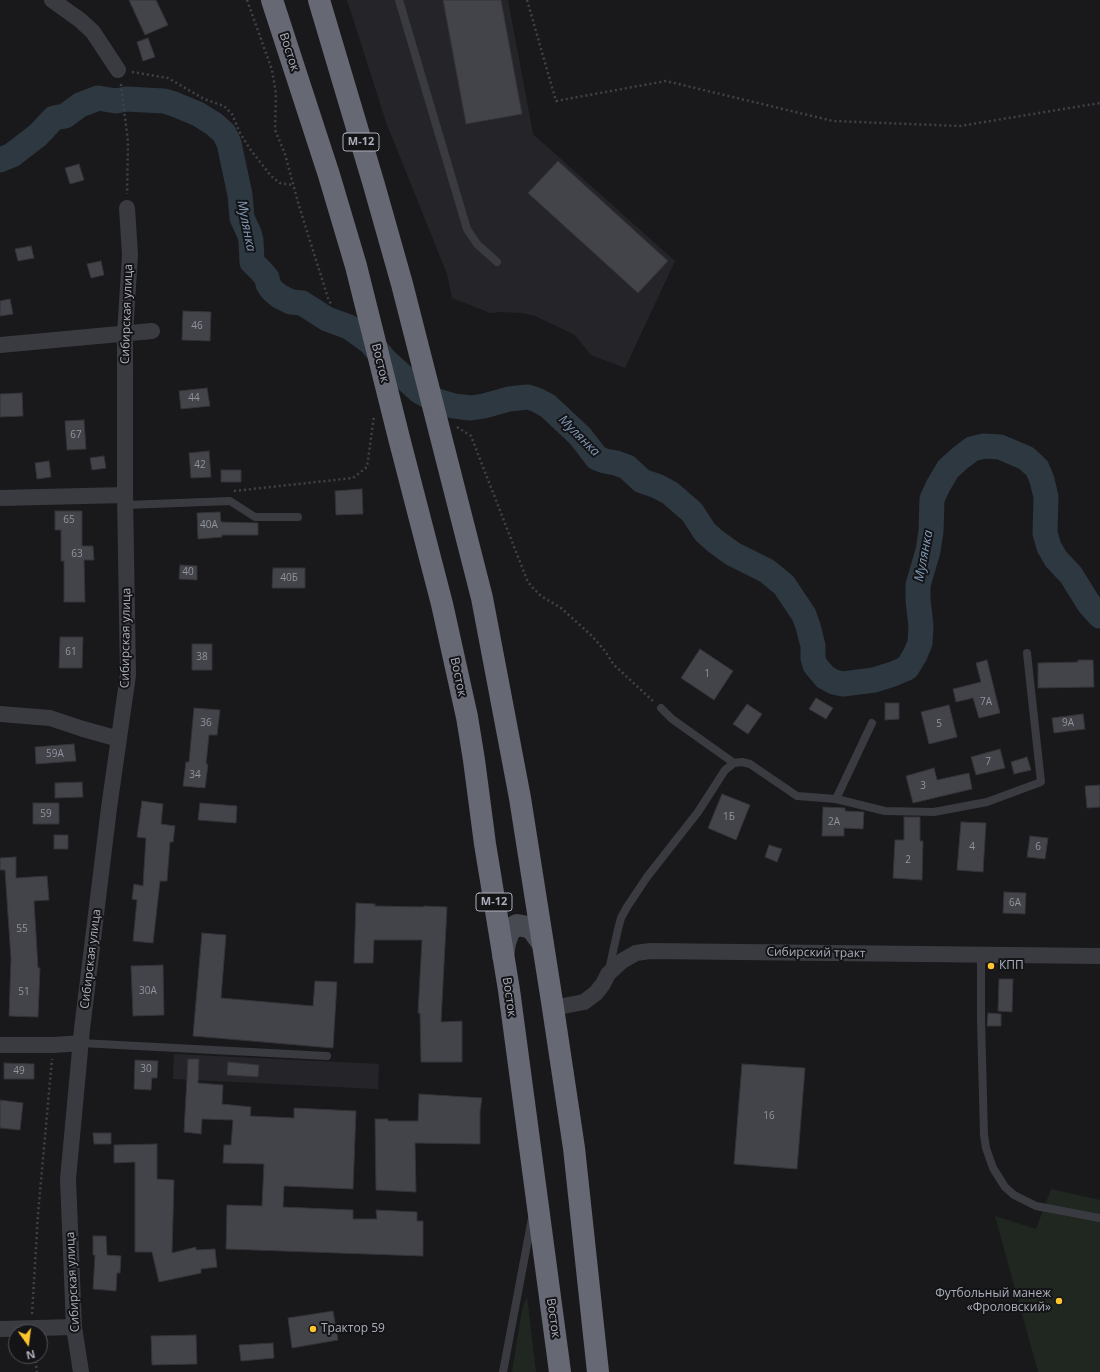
<!DOCTYPE html>
<html>
<head>
<meta charset="utf-8">
<style>
	body { margin:0 }
	#map { position:relative; width:1100px; height:1372px; overflow:hidden; background:#19191c; font-family:"Open Sans",sans-serif }
	canvas { display:block }
	.north { position:absolute; left:8px; top:1324px; width:40px; height:40px; box-sizing:border-box; background:#141417; border:1px solid #505259; border-radius:50%; rotate:166deg; font-size:11px; font-weight:700; line-height:16px; text-align:center; color:#abafbc }
	.north::after { content:''; display:block; margin:auto; width:14px; height:18px; background:#fec52f; clip-path:polygon(50% 0,100% 100%,50% 72%,0 100%) }
</style>
</head>
<body>
<div id="map">
<canvas width="1100" height="1372"></canvas>
<div class="north">N</div>
</div>
<script>
const ctx = document.querySelector('canvas').getContext('2d');
ctx.lineJoin = 'round';
function fillPath(path, color) {
  ctx.fillStyle = color;
  ctx.fill(path, 'evenodd');
}
function poly(rows) {
  const path = new Path2D();
  for (const r of rows) {
    path.moveTo(r[0], r[1]);
    for (let i = 2; i < r.length; i += 2) path.lineTo(r[i], r[i + 1]);
  }
  return path;
}
function stroke(path, color, width, dash) {
  ctx.strokeStyle = color;
  ctx.lineWidth = width;
  ctx.lineCap = dash ? 'butt' : 'round';
  ctx.setLineDash(dash || []);
  ctx.stroke(path);
}
function drawText(font, color, halo, rows, align = 'center') {
  ctx.font = font + ' "Open Sans",sans-serif';
  ctx.lineWidth = 4;
  ctx.setLineDash([]);
  ctx.textBaseline = 'middle';
  ctx.strokeStyle = halo;
  ctx.fillStyle = color;
  for (const [text, x, y, turn = 0] of rows) {
    ctx.save();
    ctx.translate(x, y);
    ctx.rotate((+turn || 0) * Math.PI / 180);
    ctx.textAlign = isNaN(turn) ? turn : align;
    if (halo) ctx.strokeText(text, 0, 0);
    ctx.fillText(text, 0, 0);
    ctx.restore();
  }
}
fillPath(poly([
	[347,0,508,0,533,134,675,261,625,368,591,355,575,335,535,316,522,313,502,312,490,313,452,298,447,274,386,122],
	[174,1054,379,1064,378,1089,173,1079]
]), '#252529');
fillPath(poly([
	[1051,1189,1100,1200,1100,1372,1038,1372,995,1216,1036,1229],
	[527,1296,536,1372,512,1372,522,1310]
]), '#1f2720');
stroke(poly([
	[0,160,12,155,38,135,54,118,65,116,80,105,98,98,116,101,126,99,164,101,174,104,198,114,214,124,224,133,229,143,240,195,242,218,249,233,251,240,252,262,262,272,267,278,268,284,272,290,279,296,291,302,302,303,327,319,349,327,371,343,385,360,419,391,437,401,454,406,471,408,484,406,509,399,528,397,537,400,548,406,580,436,597,458,605,461,616,463,627,467,642,481,657,486,670,493,692,512,705,532,715,541,733,554,767,571,784,585,804,615,808,626,813,646,813,658,815,665,825,677,834,682,843,684,874,680,893,674,907,668,915,655,920,643,921,626,918,600,918,585,928,551,931,531,932,499,938,486,948,469,959,459,972,449,984,446,1000,447,1026,458,1037,468,1042,480,1046,497,1045,533,1049,547,1056,559,1071,575,1089,604,1100,616]
]), '#2e3841', 25);
const building = poly([
	[129,0,156,0,168,25,145,35,129,0],
	[443,0,501,0,522,114,466,124,443,0],
	[148,38,155,57,143,61,137,42,148,38],
	[558,161,668,261,638,293,528,193,558,161],
	[79,164,84,180,70,184,65,168,79,164],
	[31,246,34,258,18,261,15,249,31,246],
	[101,261,104,275,91,278,87,264,101,261],
	[10,299,13,314,0,316,0,301,10,299],
	[183,311,211,312,210,341,182,340,183,311],
	[207,388,210,406,181,409,179,391,207,388],
	[22,393,23,416,0,417,0,394,22,393],
	[84,420,86,449,67,450,65,421,84,420],
	[209,451,211,477,191,478,189,453,209,451],
	[104,456,106,468,92,470,90,458,104,456],
	[49,461,51,477,37,479,35,463,49,461],
	[221,470,241,470,241,482,221,482,221,470],
	[362,489,363,514,336,515,335,491,362,489],
	[55,511,82,511,82,546,93,546,94,560,84,560,85,602,64,602,64,561,61,561,61,530,55,530,55,511],
	[220,512,221,522,258,523,258,535,222,535,222,537,198,539,197,513,220,512],
	[180,565,197,566,197,580,179,579,180,565],
	[273,568,305,568,305,588,272,588,273,568],
	[60,637,83,637,82,668,59,668,60,637],
	[192,644,212,644,212,670,192,670,192,644],
	[700,649,733,671,714,700,681,678,700,649],
	[987,660,1000,713,979,718,973,698,956,702,953,689,981,682,976,663,987,660],
	[1078,660,1093,660,1094,687,1038,688,1038,663,1078,662,1078,660],
	[816,698,833,708,826,719,809,709,816,698],
	[885,703,899,703,899,719,885,720,885,703],
	[747,704,762,714,748,734,733,724,747,704],
	[949,705,957,737,929,744,921,712,949,705],
	[194,708,220,710,217,735,209,735,206,764,208,764,205,788,183,786,186,762,189,762,194,708],
	[1083,714,1085,729,1054,733,1052,718,1083,714],
	[74,744,76,761,36,764,35,747,74,744],
	[1000,749,1005,768,976,775,971,757,1000,749],
	[1027,757,1031,770,1014,774,1011,762,1027,757],
	[934,768,937,780,969,773,972,789,913,803,906,776,934,768],
	[82,782,83,797,55,798,55,783,82,782],
	[1100,785,1100,807,1087,808,1085,786,1100,785],
	[722,794,750,805,736,840,708,828,722,794],
	[142,801,163,804,161,824,175,826,173,842,170,842,167,881,160,881,153,943,133,941,137,900,132,899,134,884,143,886,146,838,137,837,142,801],
	[33,803,59,803,59,824,33,824,33,803],
	[200,803,237,806,236,823,198,820,200,803],
	[823,807,845,808,845,811,864,812,863,829,844,828,844,836,822,836,823,807],
	[904,817,920,817,920,841,923,841,922,880,893,878,895,840,904,840,904,817],
	[961,822,986,823,983,872,957,870,961,822],
	[54,835,68,835,68,849,54,849,54,835],
	[1030,836,1048,838,1045,859,1027,857,1030,836],
	[769,845,782,849,777,862,765,857,769,845],
	[16,857,16,878,47,876,49,900,34,901,38,968,40,968,38,1017,9,1016,11,959,5,870,0,870,0,858,16,857],
	[1004,892,1026,893,1025,914,1003,913,1004,892],
	[356,903,375,904,375,906,423,907,424,906,447,907,441,1022,462,1021,462,1062,421,1062,420,1013,418,1013,422,940,374,940,373,963,354,963,356,903],
	[202,933,226,935,221,998,313,1006,315,981,337,982,333,1048,193,1036,202,933],
	[163,965,164,1015,133,1016,131,966,163,965],
	[999,979,1013,979,1012,1012,998,1011,999,979],
	[988,1013,1001,1014,1001,1026,987,1026,988,1013],
	[188,1059,199,1059,198,1083,223,1085,222,1104,251,1107,250,1116,294,1118,294,1108,356,1111,353,1189,284,1186,283,1207,353,1210,353,1219,377,1219,376,1210,417,1212,417,1221,423,1221,423,1256,226,1249,227,1205,262,1206,264,1164,223,1163,224,1145,231,1145,233,1120,202,1119,201,1134,184,1132,188,1059],
	[135,1060,158,1061,157,1078,152,1078,151,1090,134,1089,135,1060],
	[228,1062,259,1065,258,1077,227,1075,228,1062],
	[4,1063,34,1064,34,1079,4,1079,4,1063],
	[742,1064,805,1068,797,1169,734,1164,742,1064],
	[419,1094,482,1098,480,1112,480,1144,415,1143,416,1192,376,1190,375,1119,388,1119,388,1121,418,1121,419,1094],
	[0,1100,23,1103,20,1130,0,1128,0,1100],
	[93,1133,111,1133,111,1144,94,1144,93,1133],
	[157,1144,157,1179,174,1180,172,1253,196,1247,196,1250,215,1249,217,1267,201,1269,201,1273,159,1282,152,1252,135,1252,135,1162,114,1163,114,1145,157,1144],
	[93,1236,106,1236,107,1255,121,1256,120,1273,117,1273,116,1291,93,1289,95,1255,93,1255,93,1236],
	[333,1311,338,1340,292,1348,288,1318,333,1311],
	[196,1335,197,1364,152,1365,151,1336,196,1335],
	[273,1343,274,1358,241,1361,239,1345,273,1343]
]);
fillPath(building, '#434449');
stroke(building, '#333338', 1);
stroke(poly([
	[247,0,272,70,276,94,275,130,285,154,299,206,328,298,332,306],
	[527,0,556,101,666,81,833,121,960,126,1100,103],
	[132,72,168,78,204,99,224,106,232,114,240,133,250,149,271,176,280,183,293,185],
	[121,84,128,142,127,194],
	[457,427,471,436,527,580,531,586,541,596,561,608,592,636,605,651,614,665,654,702],
	[234,491,353,478,367,467,374,416],
	[32,1314,38,1214,52,1059],
	[35,1356,37,1372]
]), '#404248', 2.5, [2, 3]);
stroke(poly([
	[399,0,467,229,477,244,497,262],
	[126,505,230,501,255,517,298,517],
	[661,708,672,719,734,763],
	[836,799,872,723],
	[981,956,981,1020,984,1135,986,1148,993,1168,1005,1187,1014,1195,1036,1206,1100,1218],
	[609,970,618,929,621,918,627,907,647,877,698,812,725,770,734,763,742,762,750,764,797,796,836,799,885,811,934,812,987,802,1041,782,1027,653],
	[81,1043,327,1056],
	[503,1372,532,1218]
]), '#3a3b41', 8);
stroke(poly([
	[52,0,80,20,93,32,118,70],
	[0,345,152,331],
	[0,498,125,495],
	[0,714,50,718,83,729,119,739],
	[553,1008,584,1002,596,993,603,984,608,974,622,961,636,953,650,951,1100,956],
	[0,1045,54,1045,81,1043],
	[0,1329,74,1327],
	[81,1372,74,1327,68,1179,82,1029,109,808,128,675,125,495,125,334,130,255,127,208]
]), '#3a3b41', 16);
stroke(poly([
	[503,956,505,943,508,934,512,928,517,925,528,927,533,930,543,944]
]), '#484a51', 22);
stroke(poly([
	[272,0,329,175,356,266,399,438,442,604,467,717,474,760,485,844,509,990,560,1372],
	[319,0,374,185,402,284,482,598,520,798,553,1008,574,1148,598,1372]
]), '#666873', 22);
for (const [x, y, r, color] of [
	[991,966,4,"#fec52f"],
	[1059,1301,4,"#fec52f"],
	[313,1329,4,"#fec52f"]
]) {
  const dot = new Path2D();
  dot.arc(x, y, r, 0, 2 * Math.PI);
  ctx.fillStyle = color;
  ctx.fill(dot);
  stroke(dot, '#141417', 1.5);
}
drawText('10px', '#91949f', null, [
	["46",197,326],
	["44",194,398],
	["67",76,435],
	["42",200,465],
	["65",69,520],
	["40А",209,525],
	["63",77,554],
	["40",188,572],
	["40Б",289,578],
	["61",71,652],
	["38",202,657],
	["1",707,674],
	["7А",986,702],
	["36",206,723],
	["9А",1068,723],
	["5",939,724],
	["59А",55,754],
	["7",988,762],
	["34",195,775],
	["3",923,786],
	["59",46,814],
	["1Б",729,817],
	["2А",834,822],
	["4",972,847],
	["6",1038,847],
	["2",908,860],
	["6А",1015,903],
	["55",22,929],
	["30А",148,991],
	["51",24,992],
	["30",146,1069],
	["49",19,1071],
	["16",769,1116]
]);
for (const [x, y, w] of [
	[361,142,36],
	[494,902,36]
]) {
  const box = new Path2D();
  box.roundRect(x - w / 2, y - 9, w, 18, 3);
  ctx.fillStyle = '#141417';
  ctx.fill(box);
  stroke(box, '#abafbc', 1);
}
drawText('bold 11px', '#abafbc', null, [
	["М-12",361,142],
	["М-12",494,902]
]);
drawText('12px', '#abafbc', '#141417', [
	["Восток",289,52,72],
	["Сибирская улица",127,314,-88],
	["Восток",380,363,76],
	["Сибирская улица",126,638,-89],
	["Восток",458,677,78],
	["Сибирский тракт",816,953,1],
	["Сибирская улица",91,959,-83],
	["Восток",509,997,82],
	["Сибирская улица",73,1282,-93],
	["Восток",553,1318,82]
]);
drawText('12px', '#abafbc', '#141417', [
	["КПП",999,966],
	["Футбольный манеж",1051,1294,"right"],
	["«Фроловский»",1051,1308,"right"],
	["Трактор 59",321,1329]
], 'left');
drawText('italic 13px', '#809bb9', '#141417', [
	["Мулянка",246,226,79],
	["Мулянка",579,436,45],
	["Мулянка",924,556,-79]
]);
</script>
</body>
</html>
